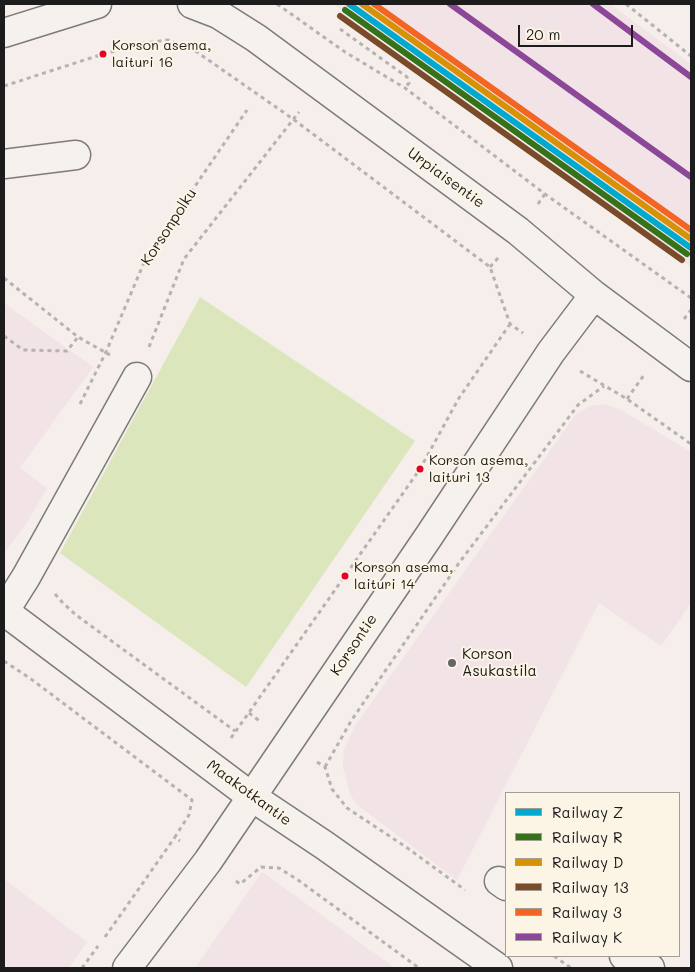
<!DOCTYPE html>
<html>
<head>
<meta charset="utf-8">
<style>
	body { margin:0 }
	#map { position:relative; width:695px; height:972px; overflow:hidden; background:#f5eeeb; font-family:Mali,sans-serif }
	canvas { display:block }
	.frame { position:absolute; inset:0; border:5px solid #1c1c1c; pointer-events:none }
	.legend { position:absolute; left:505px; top:792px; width:175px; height:165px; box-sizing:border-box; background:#fcf5e5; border:1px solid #a29e95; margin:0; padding:6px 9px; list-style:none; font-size:15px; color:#1c1c1c }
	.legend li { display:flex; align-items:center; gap:10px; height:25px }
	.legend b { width:25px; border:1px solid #a29e95 }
	.scale { position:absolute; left:518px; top:25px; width:115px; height:22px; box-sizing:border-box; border:2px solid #1c1c1c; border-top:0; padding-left:6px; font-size:15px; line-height:18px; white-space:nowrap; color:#1c1c1c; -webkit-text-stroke:4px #fcf5e5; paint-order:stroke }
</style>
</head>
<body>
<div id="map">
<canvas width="695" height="972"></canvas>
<div class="frame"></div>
<ul class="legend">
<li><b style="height:6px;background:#00a9ce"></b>Railway Z</li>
<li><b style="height:6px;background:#357219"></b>Railway R</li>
<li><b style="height:6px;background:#d69104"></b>Railway D</li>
<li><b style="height:6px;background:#7a4b2a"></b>Railway 13</li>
<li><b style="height:6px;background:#f26522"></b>Railway 3</li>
<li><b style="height:6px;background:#8c4799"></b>Railway K</li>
</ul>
<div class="scale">20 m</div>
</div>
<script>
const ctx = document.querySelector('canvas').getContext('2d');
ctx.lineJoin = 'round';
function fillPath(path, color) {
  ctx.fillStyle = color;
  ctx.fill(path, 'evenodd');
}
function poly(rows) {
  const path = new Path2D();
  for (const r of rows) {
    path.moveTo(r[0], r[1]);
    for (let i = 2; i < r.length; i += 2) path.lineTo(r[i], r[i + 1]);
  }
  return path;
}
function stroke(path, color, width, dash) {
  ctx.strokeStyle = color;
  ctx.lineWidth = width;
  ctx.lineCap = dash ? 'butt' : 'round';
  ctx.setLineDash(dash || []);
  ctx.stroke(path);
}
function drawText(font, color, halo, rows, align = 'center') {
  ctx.font = font + ' Mali,sans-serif';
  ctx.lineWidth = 4;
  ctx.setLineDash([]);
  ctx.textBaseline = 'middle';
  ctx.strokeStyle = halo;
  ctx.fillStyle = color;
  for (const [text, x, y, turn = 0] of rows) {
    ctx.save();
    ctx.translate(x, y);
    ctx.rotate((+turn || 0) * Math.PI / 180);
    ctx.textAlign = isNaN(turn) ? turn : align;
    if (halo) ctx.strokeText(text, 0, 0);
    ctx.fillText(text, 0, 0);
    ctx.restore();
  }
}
fillPath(poly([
	[333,4,610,4,691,64,691,267,400,48],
	[4,303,93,367,20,468,47,488,25,526,4,553],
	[605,404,621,410,691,452,691,603,661,646,599,603,457,880,356,804,350,794,343,766,344,750,355,726,576,414,591,406],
	[262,872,395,968,195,968],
	[4,879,87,942,69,968,4,968]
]), '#f1e3e6');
fillPath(poly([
	[200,297,415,441,246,687,60,553]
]), '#dce6bc');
const minor = poly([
	[4,164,76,155],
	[4,611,252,797,324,845,498,968],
	[4,612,26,577,137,377],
	[499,881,506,886],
	[624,956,650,968]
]);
const major = poly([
	[192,4,218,14,256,38,518,231,594,295,691,367],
	[4,33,97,4],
	[127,968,208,861,429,536,551,352,594,295]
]);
stroke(minor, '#7e7a79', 31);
stroke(major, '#7e7a79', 31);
stroke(poly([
	[277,4,345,52,405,88,545,194,691,298],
	[626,4,691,56],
	[340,29,407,77,409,83,405,88],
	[4,86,103,54,145,43,168,40,194,50,293,119,490,267,510,324,523,333],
	[538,204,545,194],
	[490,267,499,257],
	[4,278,78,337,110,355],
	[684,319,691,310],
	[4,336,23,350,67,351,78,337],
	[149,347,184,259,299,112],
	[580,371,627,399,691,444],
	[627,399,644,375],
	[80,404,106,352,146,258,247,110],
	[55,594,62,602,76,615,235,731],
	[4,661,31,679,192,800,189,815,175,837,180,841],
	[249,713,261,722],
	[231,738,420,469,459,398,510,324],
	[317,762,325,767,332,789,347,808,406,847,465,890],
	[325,767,351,721,459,563,578,405,604,386],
	[236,881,240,884,261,867,279,868,298,880,419,968],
	[105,937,175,837],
	[554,956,571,968],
	[82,968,98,946]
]), '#b6b2b0', 3, [4, 4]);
stroke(minor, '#f5f1ec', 28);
stroke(major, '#f5f1ec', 28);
stroke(poly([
	[349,4,691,248]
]), '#00a9ce', 6);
stroke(poly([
	[345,10,687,254]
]), '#357219', 6);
stroke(poly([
	[362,4,691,239]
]), '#d69104', 6);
stroke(poly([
	[340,16,682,260]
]), '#7a4b2a', 6);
stroke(poly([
	[374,4,691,230]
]), '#f26522', 6);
stroke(poly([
	[450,4,691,177],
	[593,4,691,77]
]), '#8c4799', 6);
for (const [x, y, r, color] of [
	[103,54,4.5,"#e4002b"],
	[420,469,4.5,"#e4002b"],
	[345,576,4.5,"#e4002b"],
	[452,663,5,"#686664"]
]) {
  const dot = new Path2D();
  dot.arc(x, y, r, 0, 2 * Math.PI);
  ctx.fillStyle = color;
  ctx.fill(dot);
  stroke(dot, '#fcf5e5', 2);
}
drawText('14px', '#1c1c1c', '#fcf5e5', [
	["Korson asema,",112,46],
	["laituri 16",112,63],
	["Korson asema,",429,461],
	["laituri 13",429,478],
	["Korson asema,",354,568],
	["laituri 14",354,585]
], 'left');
drawText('15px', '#1c1c1c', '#fcf5e5', [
	["Urpiaisentie",446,178,36],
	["Korsonpolku",169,227,-57],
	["Korsontie",354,645,-56],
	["Maakotkantie",249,793,36]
]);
drawText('15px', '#1c1c1c', '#fcf5e5', [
	["Korson",462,654],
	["Asukastila",462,671]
], 'left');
</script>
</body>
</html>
